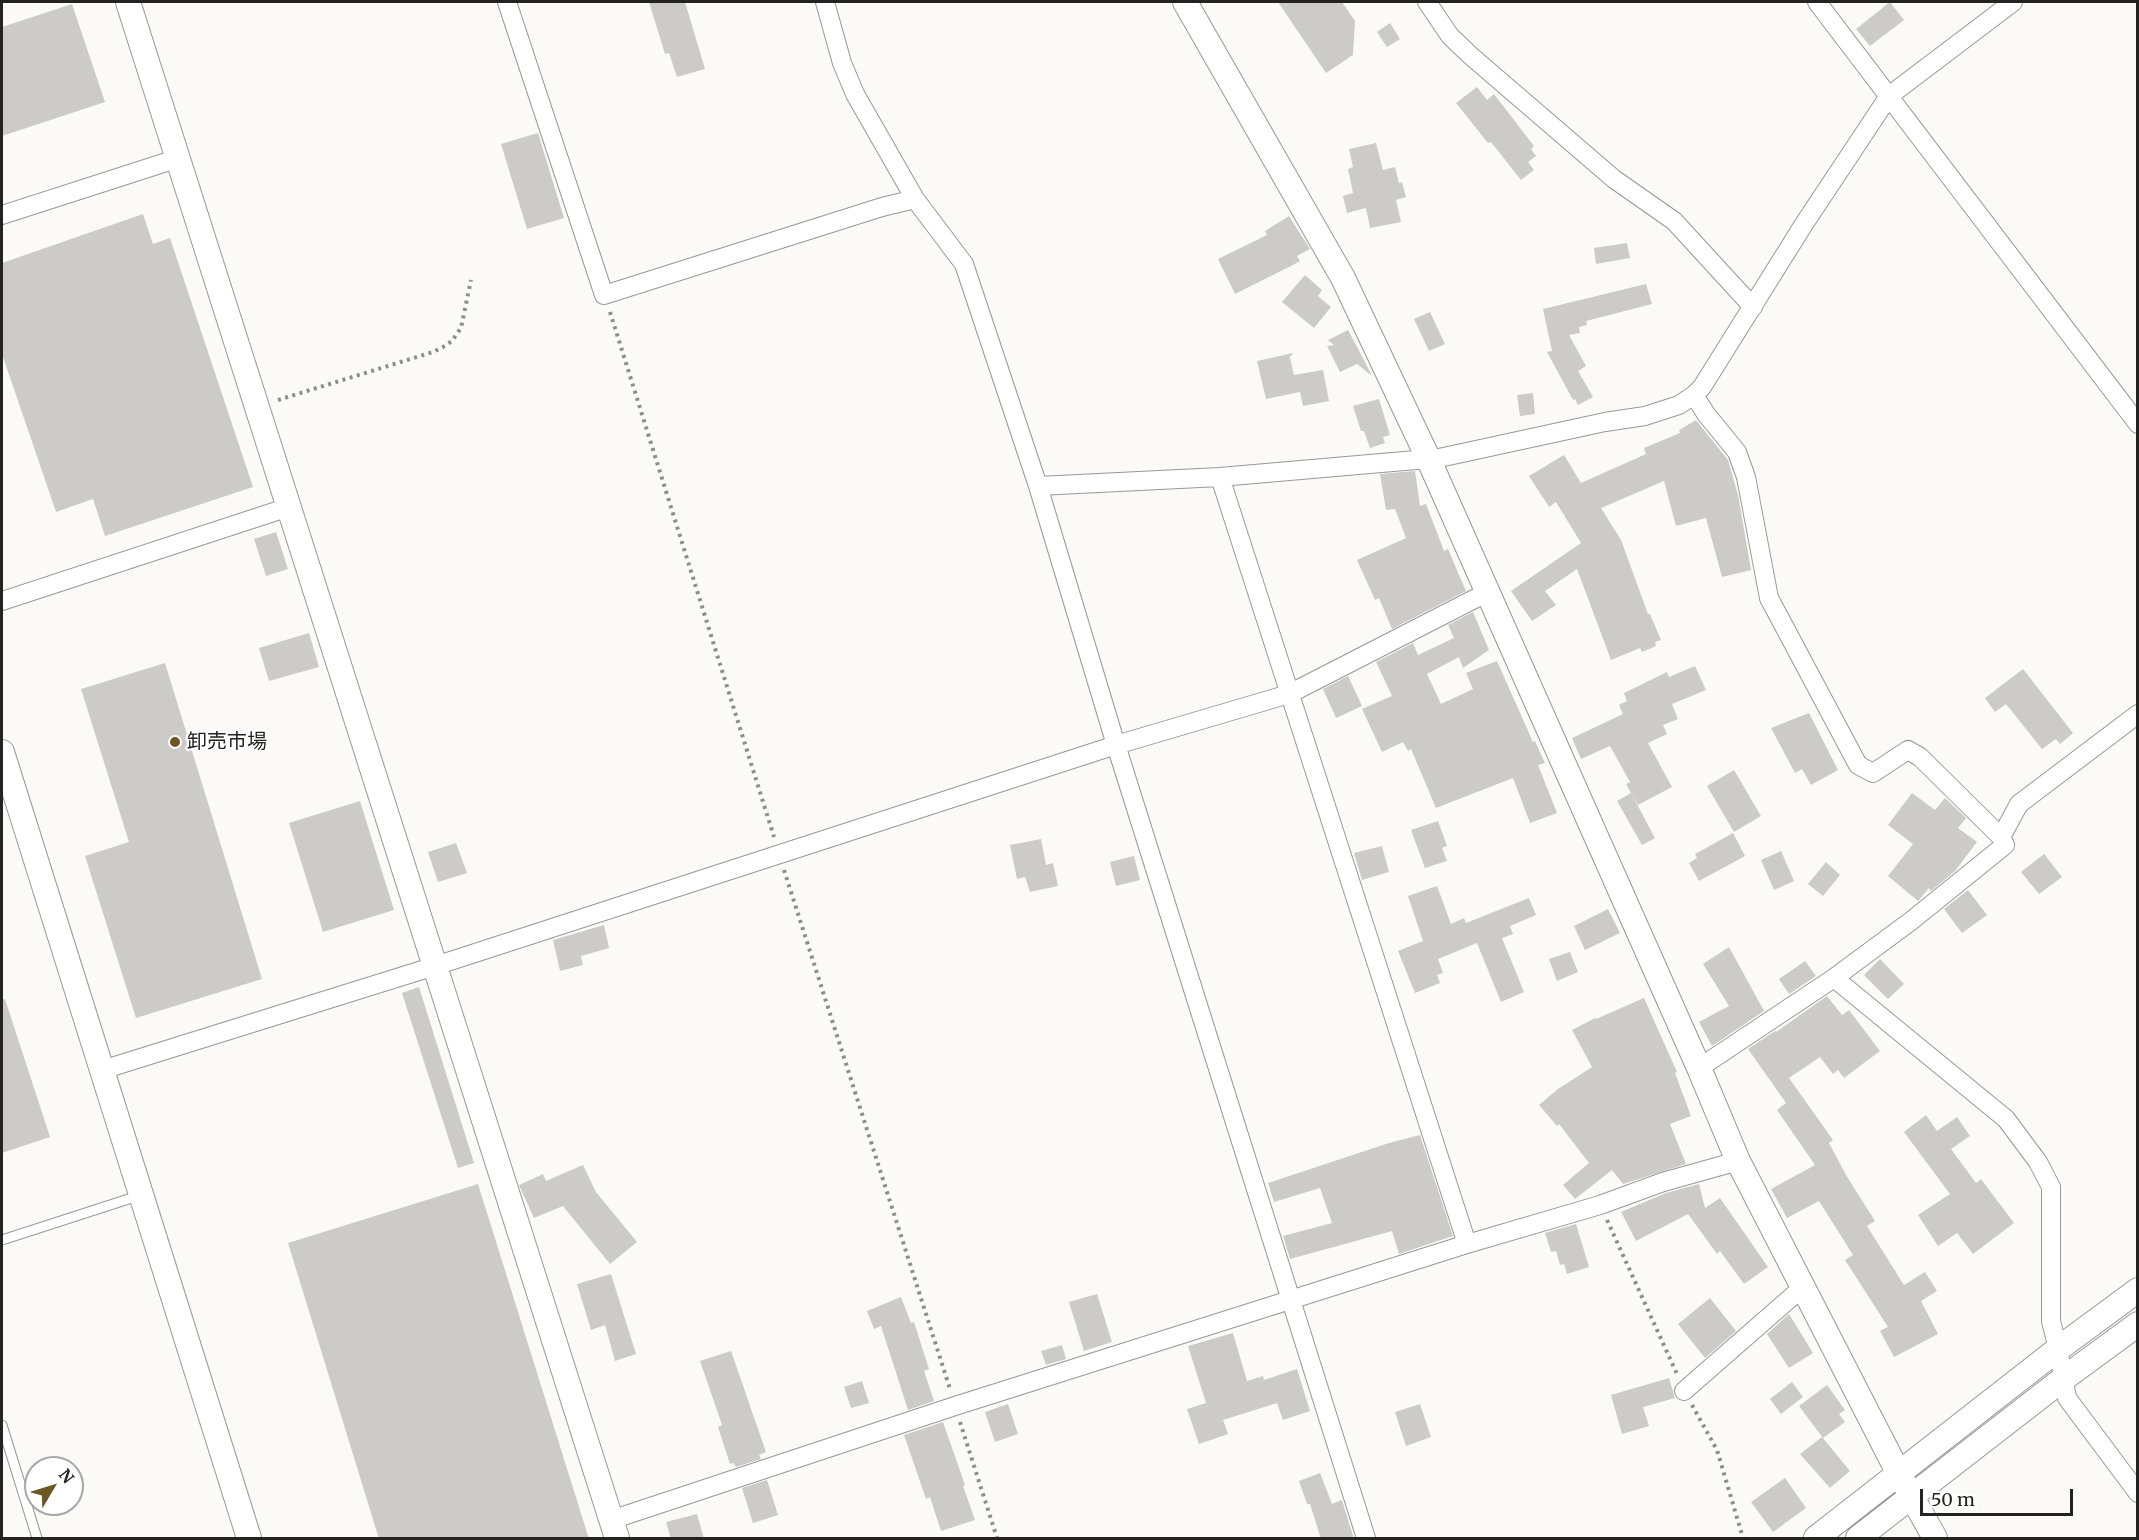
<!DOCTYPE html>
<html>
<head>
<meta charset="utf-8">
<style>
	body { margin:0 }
	#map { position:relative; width:2139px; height:1540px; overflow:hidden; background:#fcfaf6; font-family:Merriweather,serif }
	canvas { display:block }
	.frame { position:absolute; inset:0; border:3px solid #242322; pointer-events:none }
	.north { position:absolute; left:24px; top:1456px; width:60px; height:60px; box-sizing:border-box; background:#fff; border:2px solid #a7a7a7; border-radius:50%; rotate:52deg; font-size:16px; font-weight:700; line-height:24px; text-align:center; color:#242322 }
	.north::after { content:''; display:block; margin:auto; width:21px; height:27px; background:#6e5727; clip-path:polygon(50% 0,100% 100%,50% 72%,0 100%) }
	.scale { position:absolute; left:1920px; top:1489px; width:153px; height:27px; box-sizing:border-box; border:3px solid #242322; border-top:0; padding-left:8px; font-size:18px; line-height:21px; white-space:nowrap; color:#242322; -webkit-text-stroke:4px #fff; paint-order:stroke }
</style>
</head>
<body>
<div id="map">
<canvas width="2139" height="1540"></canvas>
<div class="frame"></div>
<div class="north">N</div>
<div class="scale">50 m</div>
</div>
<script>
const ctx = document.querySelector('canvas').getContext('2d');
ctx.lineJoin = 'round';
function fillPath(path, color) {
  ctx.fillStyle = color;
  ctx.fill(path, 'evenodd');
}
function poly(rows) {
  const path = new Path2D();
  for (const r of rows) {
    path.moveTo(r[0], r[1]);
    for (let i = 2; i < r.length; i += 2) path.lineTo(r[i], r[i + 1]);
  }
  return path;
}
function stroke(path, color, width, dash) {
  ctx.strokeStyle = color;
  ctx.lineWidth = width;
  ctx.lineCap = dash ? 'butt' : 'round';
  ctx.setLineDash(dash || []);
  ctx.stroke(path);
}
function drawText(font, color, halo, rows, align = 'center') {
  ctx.font = font + ' Merriweather,"Noto Sans JP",serif';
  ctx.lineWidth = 4.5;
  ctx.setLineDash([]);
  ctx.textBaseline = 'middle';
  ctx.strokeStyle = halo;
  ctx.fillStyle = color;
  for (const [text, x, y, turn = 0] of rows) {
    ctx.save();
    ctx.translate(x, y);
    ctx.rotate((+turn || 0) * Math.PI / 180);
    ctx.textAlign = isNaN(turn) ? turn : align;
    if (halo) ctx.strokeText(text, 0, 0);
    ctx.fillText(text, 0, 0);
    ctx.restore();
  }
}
fillPath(poly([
	[649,2,685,2,705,69,677,77,669,53,665,54],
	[1278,2,1342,2,1355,21,1353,55,1326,73],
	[1890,2,1904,20,1870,46,1856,29],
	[72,4,105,102,2,136,2,27],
	[1390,23,1400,39,1387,47,1377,32],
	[1477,87,1487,100,1494,94,1534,146,1531,149,1536,156,1528,162,1534,170,1521,180,1491,142,1488,143,1456,103],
	[538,133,564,218,527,229,501,144],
	[1376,143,1383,170,1395,167,1399,183,1402,182,1406,197,1396,200,1401,222,1370,228,1366,208,1347,213,1343,196,1353,193,1348,169,1353,167,1349,149],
	[143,214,153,244,170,238,253,487,105,536,93,499,56,512,2,354,2,263],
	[1289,216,1310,249,1297,256,1300,261,1291,266,1235,294,1218,259,1267,235,1265,231],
	[1627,243,1630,258,1596,264,1594,248],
	[1305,275,1322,290,1318,296,1331,307,1314,328,1282,302],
	[1646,284,1652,304,1586,321,1587,325,1579,327,1580,333,1569,335,1586,366,1578,371,1593,397,1578,405,1575,399,1573,400,1547,352,1552,351,1543,309],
	[1430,312,1445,344,1429,351,1414,319],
	[1348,330,1364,360,1372,376,1357,364,1340,372,1327,346,1334,345,1328,340],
	[1293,353,1288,360,1290,358,1294,375,1323,370,1329,401,1303,406,1300,392,1266,399,1257,361],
	[1533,393,1535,414,1520,416,1517,395],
	[1379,399,1390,435,1383,437,1385,443,1370,448,1364,431,1361,431,1353,406],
	[1696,420,1728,460,1738,495,1751,570,1722,577,1706,518,1676,526,1664,481,1601,508,1621,540,1648,614,1650,614,1661,640,1655,642,1656,646,1642,652,1640,648,1611,660,1577,569,1545,591,1556,605,1532,621,1511,591,1581,543,1556,502,1549,507,1529,476,1564,455,1581,483,1646,454,1644,448,1680,433,1679,430],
	[1415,471,1420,506,1426,504,1444,551,1448,549,1466,591,1392,629,1379,598,1375,600,1357,560,1406,538,1395,509,1386,510,1380,474],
	[276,532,288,569,266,576,254,539],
	[1473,612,1489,650,1463,668,1459,657,1427,674,1441,704,1473,689,1466,673,1497,661,1533,742,1535,741,1545,763,1538,765,1557,813,1530,823,1513,778,1436,808,1411,749,1408,751,1403,742,1382,752,1362,709,1392,696,1376,662,1413,643,1418,655,1454,638,1448,625],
	[309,633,319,667,269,681,259,648],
	[165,663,262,979,136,1018,85,856,129,842,81,689],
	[1695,666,1706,690,1672,704,1678,719,1663,725,1667,734,1648,743,1672,787,1638,805,1626,784,1630,782,1610,746,1581,759,1572,738,1623,714,1619,705,1627,701,1624,693,1667,672,1669,677],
	[2023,669,2073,733,2060,744,2056,739,2042,749,2006,704,1995,712,1985,698],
	[1348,676,1362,706,1336,718,1323,689],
	[1809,713,1838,770,1811,785,1802,769,1795,773,1771,728],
	[1734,770,1761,816,1734,832,1707,786],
	[1631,793,1655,838,1642,845,1617,801],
	[1912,793,1935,810,1945,798,1966,818,1958,828,1977,842,1955,871,1931,891,1929,888,1918,901,1888,876,1913,844,1888,825],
	[360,801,394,910,323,932,289,823],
	[1438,821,1447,846,1442,848,1447,861,1425,868,1411,830],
	[1733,833,1745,856,1699,881,1689,863,1697,858,1695,854],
	[1041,839,1046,865,1053,863,1058,886,1030,892,1025,877,1017,879,1010,845],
	[456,843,467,873,438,882,428,852],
	[1382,846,1389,872,1362,880,1354,853],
	[1781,851,1794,881,1774,890,1761,860],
	[2044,854,2062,877,2039,894,2021,872],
	[1134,856,1140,880,1116,886,1110,862],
	[1826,862,1840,875,1823,896,1808,884],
	[1437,886,1451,924,1464,918,1466,923,1529,898,1536,915,1510,926,1513,934,1502,938,1524,992,1501,1002,1477,943,1438,959,1443,973,1437,975,1440,983,1415,993,1398,951,1423,941,1408,896],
	[1968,890,1987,915,1962,933,1944,909],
	[1608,909,1620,933,1585,950,1574,926],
	[604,925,609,948,581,956,583,965,560,971,553,940],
	[1729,947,1764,1011,1712,1046,1699,1022,1729,1006,1703,964],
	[1570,952,1578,972,1557,981,1549,959],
	[1880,959,1904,984,1888,999,1864,975],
	[1805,961,1816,976,1789,994,1779,979],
	[419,987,474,1163,458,1168,402,993],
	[1827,996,1842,1015,1849,1010,1880,1051,1844,1078,1838,1070,1833,1074,1820,1057,1789,1078,1833,1140,1829,1143,1846,1175,1875,1221,1867,1226,1904,1285,1925,1272,1937,1291,1921,1301,1938,1334,1894,1357,1880,1331,1888,1327,1845,1260,1853,1255,1819,1201,1787,1218,1771,1189,1815,1165,1777,1110,1786,1103,1748,1049,1775,1031,1776,1032],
	[1644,998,1677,1072,1675,1073,1691,1116,1670,1124,1686,1164,1623,1184,1612,1170,1575,1199,1563,1185,1589,1163,1559,1124,1557,1126,1539,1105,1558,1089,1592,1067,1572,1030,1595,1018,1596,1019],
	[5,999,50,1137,2,1153,2,1000],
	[1926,1115,1937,1131,1957,1117,1970,1136,1951,1149,1976,1183,1981,1179,2014,1223,1973,1254,1957,1233,1938,1246,1918,1215,1950,1194,1904,1132],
	[1420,1135,1453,1236,1399,1254,1392,1231,1290,1259,1283,1236,1332,1223,1320,1188,1274,1202,1268,1183,1389,1143],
	[583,1165,596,1192,637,1242,610,1264,563,1206,534,1218,519,1185,543,1174,546,1181],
	[478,1184,589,1539,379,1539,288,1243],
	[1699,1184,1705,1208,1720,1198,1768,1267,1744,1284,1720,1251,1717,1254,1688,1214,1636,1241,1621,1212,1666,1193],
	[1576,1224,1589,1267,1567,1274,1564,1264,1560,1265,1556,1251,1551,1252,1545,1233],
	[611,1274,636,1354,615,1361,605,1325,591,1330,577,1284],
	[1097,1294,1112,1342,1084,1351,1069,1302],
	[901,1297,911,1323,914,1322,929,1369,924,1371,934,1401,908,1410,881,1326,874,1329,867,1311],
	[1710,1298,1736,1331,1705,1358,1678,1324],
	[1789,1314,1813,1353,1789,1368,1767,1334],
	[1233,1333,1247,1381,1263,1376,1264,1380,1297,1369,1310,1411,1283,1420,1277,1403,1223,1420,1228,1434,1199,1444,1187,1409,1206,1403,1188,1346],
	[1062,1345,1066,1359,1046,1365,1041,1351],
	[731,1351,766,1452,759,1455,761,1459,736,1467,734,1463,730,1464,718,1427,722,1425,700,1361],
	[1669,1378,1675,1398,1643,1407,1649,1426,1622,1434,1611,1395],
	[862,1381,869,1403,851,1408,844,1387],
	[1792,1382,1803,1397,1781,1414,1770,1399],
	[1827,1385,1845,1410,1839,1414,1845,1422,1823,1438,1799,1406],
	[1008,1404,1018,1434,995,1442,985,1412],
	[1420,1404,1431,1437,1406,1446,1395,1412],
	[943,1422,965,1485,963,1486,975,1520,941,1531,930,1497,926,1499,904,1435],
	[1822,1437,1850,1471,1830,1488,1800,1454],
	[1320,1473,1332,1504,1342,1500,1354,1539,1321,1539,1310,1504,1307,1504,1299,1481],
	[1785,1478,1806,1508,1773,1532,1751,1502],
	[767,1480,778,1515,753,1523,742,1488],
	[697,1514,704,1539,671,1539,666,1522]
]), '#cdcbc7');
const lane = poly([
	[2,1240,141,1195],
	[2,1425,37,1538]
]);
const street = poly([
	[507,2,604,295,882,207,915,199],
	[825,2,842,63,855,94,915,199,964,264,1038,486,1116,745,1366,1538],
	[1427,2,1450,36,1471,56,1614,179,1674,221,1753,307],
	[1817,2,2138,424],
	[2,215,179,158],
	[1694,395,1706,414,1737,452,1746,477,1769,598,1858,765,1873,773,1908,750,1920,757,2001,837,2005,845,1911,921,1834,978,1699,1068],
	[1220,477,1467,1244],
	[1038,486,1220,477,1439,458,1605,422,1645,416,1679,405,1694,395,1702,387,1804,224,1889,96,2013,2],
	[2,601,289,507],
	[2001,837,2019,804,2138,714],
	[1834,978,2006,1119,2038,1162,2051,1187,2051,1321,2058,1349,2067,1398,2138,1493],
	[102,1070,435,966,1116,745,1289,694,1488,592],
	[1684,1391,1803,1287],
	[611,1520,955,1406,1467,1244,1600,1205,1663,1182,1738,1161]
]);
const secondary = poly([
	[128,2,617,1538],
	[1185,2,1343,278,1428,458,1699,1068,1738,1161,1899,1474,1935,1538],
	[2,752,249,1538],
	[1816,1538,2058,1349,2138,1290],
	[1858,1538,2063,1379,2138,1324]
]);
stroke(lane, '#999894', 11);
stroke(street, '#999894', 20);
stroke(secondary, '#999894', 26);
stroke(poly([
	[610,312,774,837],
	[278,400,433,352,445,346,452,341,461,328,471,280],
	[784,870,950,1389],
	[1607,1220,1677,1374],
	[1692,1405,1717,1450,1743,1538],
	[960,1422,997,1538]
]), '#8f8d8b', 4, [3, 4.5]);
stroke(lane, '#fff', 9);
stroke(street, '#fff', 18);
stroke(secondary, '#fff', 24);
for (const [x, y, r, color] of [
	[175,742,6,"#6e5727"]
]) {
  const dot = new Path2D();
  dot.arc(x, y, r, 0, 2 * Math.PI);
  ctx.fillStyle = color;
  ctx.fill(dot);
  stroke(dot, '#fff', 2);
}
drawText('20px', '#242322', '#fff', [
	["卸売市場",187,742]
], 'left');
</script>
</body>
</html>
